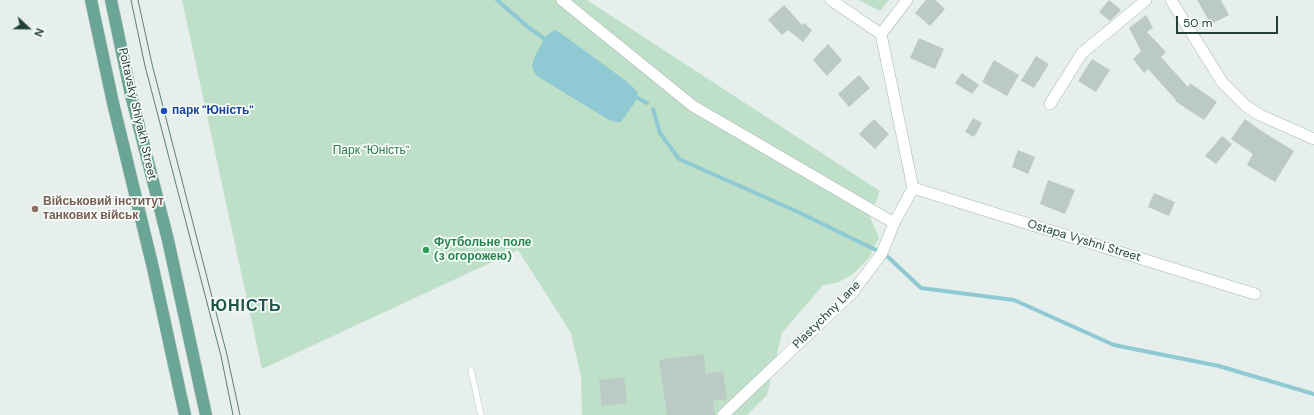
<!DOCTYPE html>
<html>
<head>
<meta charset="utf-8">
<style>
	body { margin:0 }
	#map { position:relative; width:1314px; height:415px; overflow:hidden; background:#e6efeb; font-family:"DM Sans",sans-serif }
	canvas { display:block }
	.north { position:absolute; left:8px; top:8px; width:40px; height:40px; -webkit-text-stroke:3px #f7fbf9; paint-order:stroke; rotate:112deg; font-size:11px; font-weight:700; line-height:16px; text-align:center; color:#24423a }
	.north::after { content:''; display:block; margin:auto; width:14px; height:18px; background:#24423a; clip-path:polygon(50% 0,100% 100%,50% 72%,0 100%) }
	.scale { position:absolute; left:1176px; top:16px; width:102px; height:18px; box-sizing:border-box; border:2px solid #24423a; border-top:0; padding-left:5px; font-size:12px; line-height:14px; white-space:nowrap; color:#24423a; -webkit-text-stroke:3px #f7fbf9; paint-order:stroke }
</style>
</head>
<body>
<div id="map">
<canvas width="1314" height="415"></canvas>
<div class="north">N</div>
<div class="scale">50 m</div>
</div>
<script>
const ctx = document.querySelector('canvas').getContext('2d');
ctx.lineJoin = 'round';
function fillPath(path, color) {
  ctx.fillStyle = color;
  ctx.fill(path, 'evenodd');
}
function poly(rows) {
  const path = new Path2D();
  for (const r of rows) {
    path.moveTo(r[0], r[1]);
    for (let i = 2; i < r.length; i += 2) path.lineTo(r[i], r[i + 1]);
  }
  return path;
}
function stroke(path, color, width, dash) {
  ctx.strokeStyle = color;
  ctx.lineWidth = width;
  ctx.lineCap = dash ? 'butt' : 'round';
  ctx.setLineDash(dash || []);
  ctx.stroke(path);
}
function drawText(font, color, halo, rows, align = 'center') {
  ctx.font = font + ' "DM Sans",sans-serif';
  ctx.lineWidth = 3.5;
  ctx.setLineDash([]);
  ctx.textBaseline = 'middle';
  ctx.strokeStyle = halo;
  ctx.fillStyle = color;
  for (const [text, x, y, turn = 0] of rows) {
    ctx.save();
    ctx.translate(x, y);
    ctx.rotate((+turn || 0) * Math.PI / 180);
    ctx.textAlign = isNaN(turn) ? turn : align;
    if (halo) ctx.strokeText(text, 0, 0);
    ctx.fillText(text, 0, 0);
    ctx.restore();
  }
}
fillPath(poly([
	[182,0,587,0,880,191,870,217,879,238,869,258,853,274,837,283,823,285,782,333,767,395,747,415,582,415,581,376,571,333,518,250,262,369],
	[859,0,889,0,880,11]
]), '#bfe0c8');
fillPath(poly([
	[555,30,562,34,626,81,636,90,638,94,635,102,621,122,616,122,609,120,537,76,533,70,532,65,536,54,546,36]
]), '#8ec9d4');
stroke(poly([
	[497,0,528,27,549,42],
	[632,95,647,103],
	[653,109,660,133,679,159,796,211,878,251],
	[888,257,921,288,1014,300,1114,345,1219,366,1314,394]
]), '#8ec9d4', 4);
fillPath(poly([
	[926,0,935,0,945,9,930,26,915,13],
	[1109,0,1121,10,1110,21,1099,12],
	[1197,0,1221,0,1229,15,1211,24],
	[784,5,802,25,804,23,812,30,803,42,788,30,782,35,768,20],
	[1146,15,1153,28,1147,32,1166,52,1161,57,1188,87,1190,83,1217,102,1204,120,1175,101,1176,100,1148,69,1144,73,1133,59,1141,51,1129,28],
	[919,38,944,49,935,69,910,58],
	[828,44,842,60,827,76,813,60],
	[1036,56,1049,64,1034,88,1021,81],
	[1092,59,1110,70,1096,92,1078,81],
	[994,60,1019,75,1007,96,982,82],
	[962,73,979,85,972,94,955,83],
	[859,75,870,88,849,107,838,94],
	[973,118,982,123,974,137,965,132],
	[874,119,889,134,875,149,859,134],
	[1245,119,1260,130,1294,151,1275,182,1247,165,1253,154,1231,139],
	[1222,136,1232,144,1216,164,1205,156],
	[1018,150,1035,157,1028,174,1012,167],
	[1048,180,1075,190,1065,214,1040,204],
	[1154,193,1175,202,1169,216,1148,207],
	[704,354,706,374,723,371,727,399,713,401,715,415,667,415,659,360],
	[624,377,627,403,602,406,599,380]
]), '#bbcac4');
const service = poly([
	[471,370,481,415]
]);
const minor = poly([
	[562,0,693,106,894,223],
	[1171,0,1222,82,1246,106,1260,115,1314,139],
	[881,34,907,0],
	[1050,104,1082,53,1146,0],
	[913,188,1255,294],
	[723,415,852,293,882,253,894,223,913,188,881,34,831,0]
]);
const primary = poly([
	[91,0,113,103,153,268,185,415],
	[111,0,131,95,168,240,206,415]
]);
stroke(service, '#a8b8b2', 6);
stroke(minor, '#a8b8b2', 12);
stroke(primary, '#c2cac8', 13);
stroke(service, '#fff', 5.5);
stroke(minor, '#fff', 11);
stroke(primary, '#6aa596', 12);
stroke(poly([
	[131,0,145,66,221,356,233,415],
	[138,0,152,64,227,355,240,415]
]), '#5f7d75', 1);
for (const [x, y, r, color] of [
	[164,111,4,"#1a4fb4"],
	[35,209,4,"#8d6e63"],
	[426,250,4,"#2e9e5b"]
]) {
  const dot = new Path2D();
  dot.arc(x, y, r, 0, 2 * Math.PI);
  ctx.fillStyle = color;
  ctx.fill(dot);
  stroke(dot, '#f7fbf9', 1.5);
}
drawText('bold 12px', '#164399', '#f7fbf9', [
	["парк \"Юність\"",172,111]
], 'left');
drawText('12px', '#24423a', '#f7fbf9', [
	["Poltavsky Shlyakh Street",137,114,77],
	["Ostapa Vyshni Street",1084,241,17],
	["Plastychny Lane",827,315,-45]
]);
drawText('12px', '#2d7a4b', '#f7fbf9', [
	["Парк \"Юність\"",371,151]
]);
drawText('bold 12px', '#785e54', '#f7fbf9', [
	["Військовий інститут",43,202],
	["танкових військ",43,216]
], 'left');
drawText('bold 12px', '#27864d', '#f7fbf9', [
	["Футбольне поле",434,243],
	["(з огорожею)",434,257]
], 'left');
ctx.letterSpacing = '1px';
drawText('bold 16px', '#1f5548', '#f7fbf9', [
	["ЮНІСТЬ",246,307]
]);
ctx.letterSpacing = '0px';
</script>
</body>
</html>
